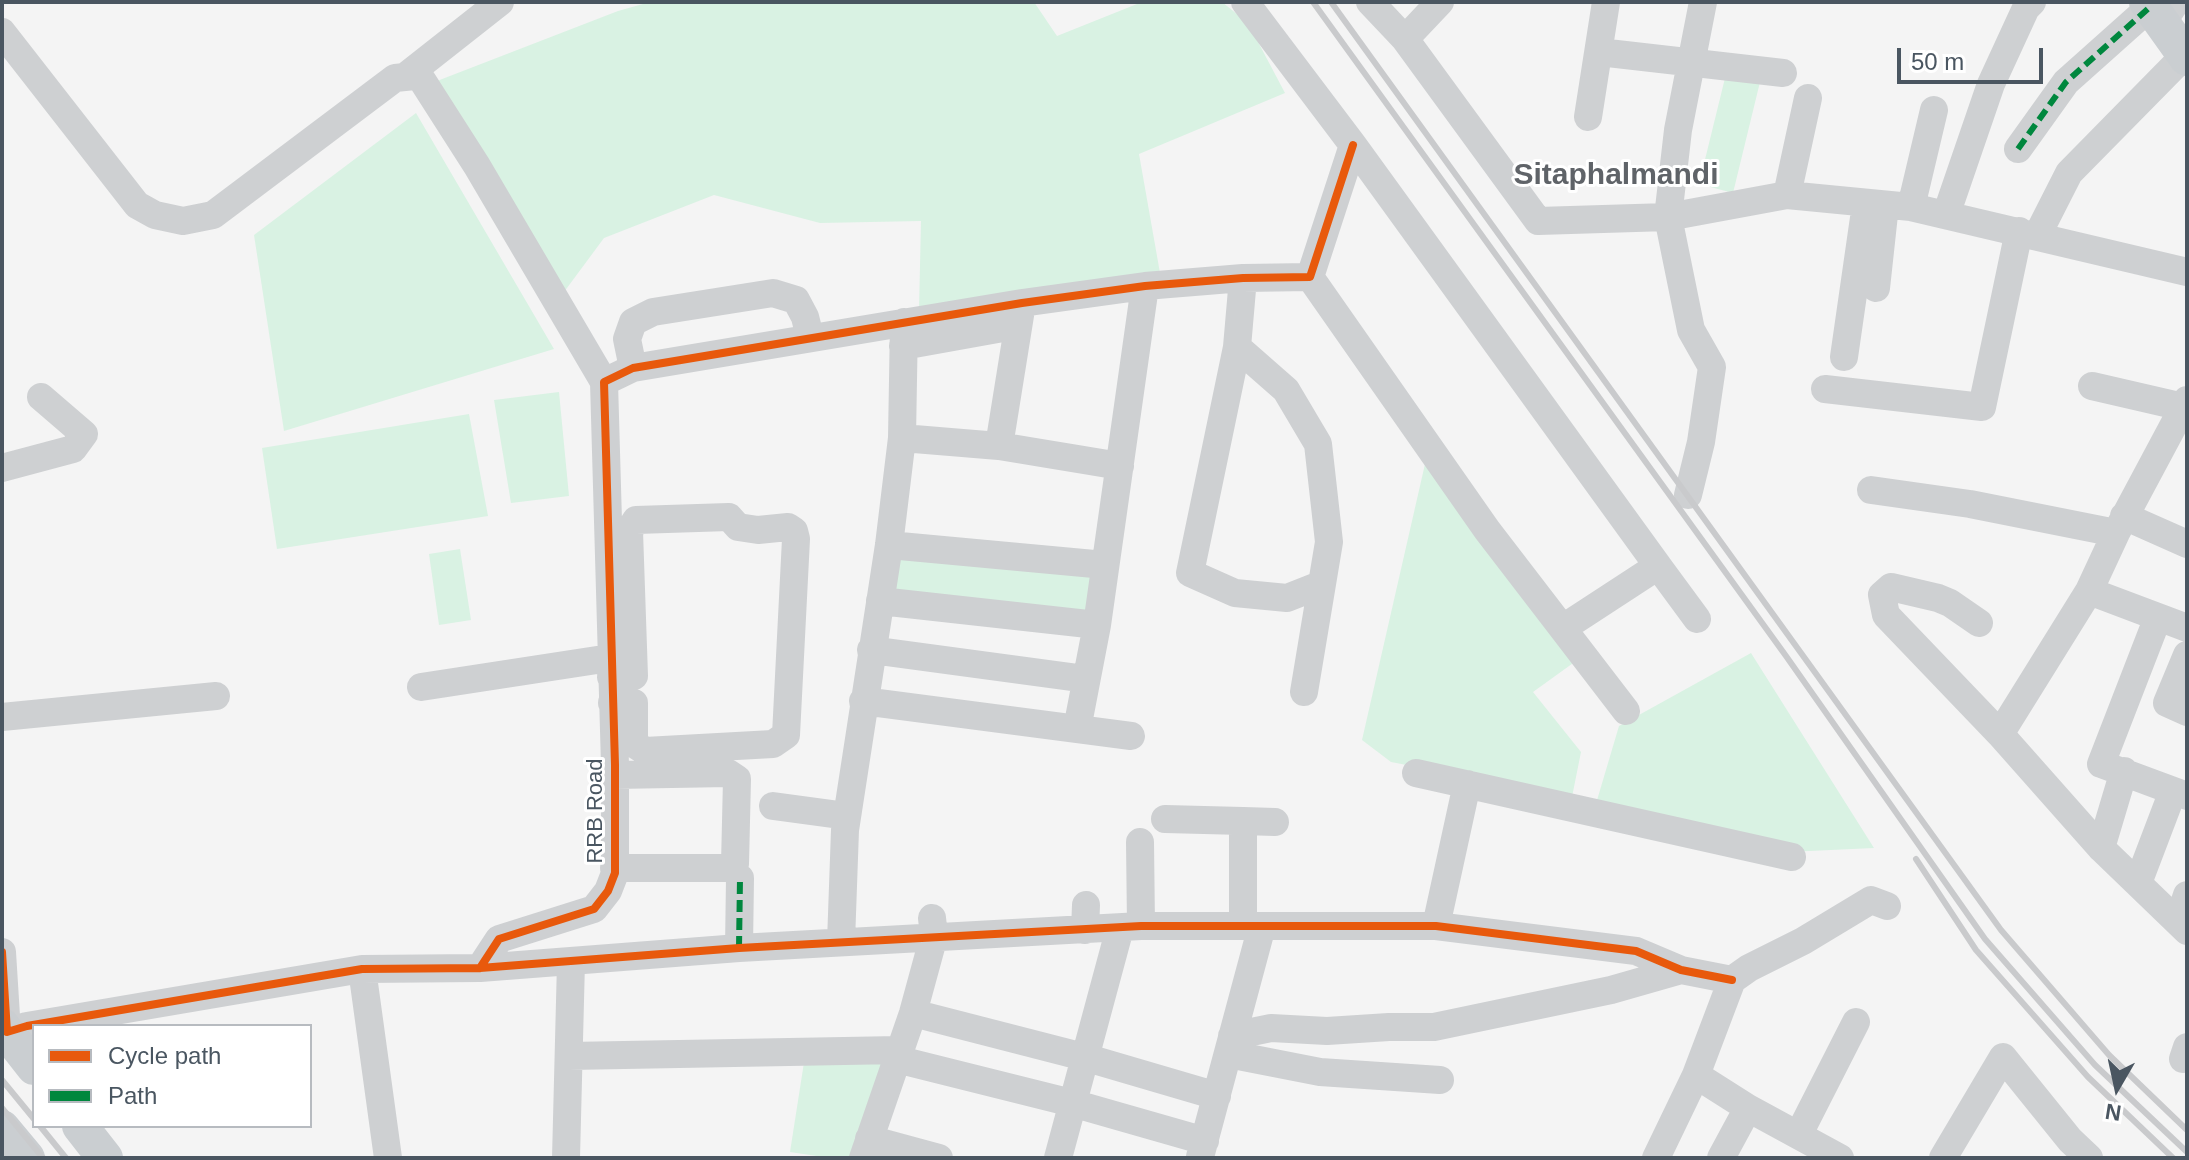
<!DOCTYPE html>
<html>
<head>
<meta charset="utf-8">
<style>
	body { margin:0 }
	#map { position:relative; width:2189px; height:1160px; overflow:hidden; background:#f4f4f4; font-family:Helvetica,sans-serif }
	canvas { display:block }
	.frame { position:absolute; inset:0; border:4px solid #4a5661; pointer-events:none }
	.legend { position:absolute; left:32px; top:1024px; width:280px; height:104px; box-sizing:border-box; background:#fff; border:2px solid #b7bbc0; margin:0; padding:10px 14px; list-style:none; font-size:24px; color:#4a5661 }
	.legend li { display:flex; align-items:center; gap:16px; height:40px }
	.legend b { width:40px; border:2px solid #b7bbc0 }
	.north { position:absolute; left:2077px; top:1048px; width:80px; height:80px; -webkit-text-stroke:6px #fff; paint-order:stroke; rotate:189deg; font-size:22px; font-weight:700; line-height:32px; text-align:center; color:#4a5661 }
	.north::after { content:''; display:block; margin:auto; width:28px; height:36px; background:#4a5661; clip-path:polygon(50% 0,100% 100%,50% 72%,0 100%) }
	.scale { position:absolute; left:1897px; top:48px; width:146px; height:36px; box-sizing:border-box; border:4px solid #4a5661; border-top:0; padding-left:10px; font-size:24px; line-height:28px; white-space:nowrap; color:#4a5661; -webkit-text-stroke:6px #fff; paint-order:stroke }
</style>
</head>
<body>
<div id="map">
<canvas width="2189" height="1160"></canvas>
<div class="frame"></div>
<ul class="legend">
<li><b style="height:10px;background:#e8590c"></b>Cycle path</li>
<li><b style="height:10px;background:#00873e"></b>Path</li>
</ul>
<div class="north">N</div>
<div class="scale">50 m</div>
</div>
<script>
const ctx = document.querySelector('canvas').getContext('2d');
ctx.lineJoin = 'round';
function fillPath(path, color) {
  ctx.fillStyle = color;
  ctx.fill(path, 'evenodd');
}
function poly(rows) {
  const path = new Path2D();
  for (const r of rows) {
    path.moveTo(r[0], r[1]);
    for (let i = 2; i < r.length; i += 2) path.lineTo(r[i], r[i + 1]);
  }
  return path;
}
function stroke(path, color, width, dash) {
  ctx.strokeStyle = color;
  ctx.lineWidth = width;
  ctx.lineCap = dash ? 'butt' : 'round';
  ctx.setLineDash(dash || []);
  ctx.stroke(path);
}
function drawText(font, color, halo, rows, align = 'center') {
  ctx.font = font + ' Helvetica,sans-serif';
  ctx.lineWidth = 6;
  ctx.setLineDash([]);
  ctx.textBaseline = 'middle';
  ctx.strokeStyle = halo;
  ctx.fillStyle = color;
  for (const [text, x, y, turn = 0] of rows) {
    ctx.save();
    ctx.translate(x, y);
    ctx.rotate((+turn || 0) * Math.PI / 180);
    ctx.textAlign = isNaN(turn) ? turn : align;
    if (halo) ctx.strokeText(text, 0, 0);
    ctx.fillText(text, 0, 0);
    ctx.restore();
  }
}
fillPath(poly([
	[650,2,1034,2,1057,36,1142,2,1222,2,1248,23,1285,93,1139,154,1160,273,919,310,921,221,820,223,714,195,604,238,564,292,437,81,618,11],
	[1726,74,1760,82,1733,193,1699,184],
	[416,113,554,349,284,431,254,235],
	[559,392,569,496,511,503,494,400],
	[469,414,488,516,277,549,262,448],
	[1425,464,1576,661,1533,692,1581,752,1572,797,1391,762,1362,740],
	[889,545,1105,565,1097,625,880,601],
	[460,549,471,620,439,625,429,554],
	[1751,653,1874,848,1788,852,1595,807,1619,726],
	[899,1050,863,1158,830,1158,790,1152,805,1056]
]), '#d9f2e3');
stroke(poly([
	[1245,2,1353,145,1658,566],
	[1370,2,1405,39,1538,221,1668,217,1787,195,1911,207,2187,272],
	[2162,23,2176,2],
	[2,32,137,205,155,215,183,221,213,215,395,78,415,76,422,80,477,166,604,382,615,765,615,873,608,891,594,909,499,939,480,968],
	[1405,39,1440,2],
	[1599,52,1783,73],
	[406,76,500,2],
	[1588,117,1606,2],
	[2018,149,2066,82,2150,7],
	[1787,195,1808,98],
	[1911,207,1934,110],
	[1946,215,1991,84,2026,8,2032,2],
	[2037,236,2069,173,2185,55],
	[1310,277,1487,530,1626,711],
	[1243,278,1237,347,1190,573,1235,593,1287,598,1320,585],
	[1876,288,1885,205],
	[903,346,1003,328],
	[1237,347,1286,390,1318,444,1329,542,1304,692],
	[1844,357,1866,204],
	[633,368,627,339,633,322,653,312,773,293,796,300,805,317,810,337],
	[604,382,633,368,1022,303,1145,286,1243,278,1310,277,1353,145],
	[2092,386,2183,407],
	[1825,389,1982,407,2019,231],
	[902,438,999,446,1120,466],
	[999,446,1022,303],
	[2,468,73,449,84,434,41,397],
	[1871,490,1970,504,2116,533],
	[1688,495,1701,442,1712,367,1691,330,1668,217,1678,130,1703,2],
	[2124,516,2187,544],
	[889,545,1105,565],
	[2089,591,2187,628],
	[880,601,1097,625],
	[2158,617,2101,764,2187,796],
	[1979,623,1950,603,1938,598,1891,587,1882,595,1886,615,2000,734,2101,848,2187,931],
	[1563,628,1658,566,1697,619],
	[871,650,1086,679],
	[2187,655,2167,703,2187,712],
	[611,677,634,676,629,531,636,520,729,517,738,527,758,530,788,527,794,531,796,539,786,735,773,744,645,751,634,744,634,703,612,703],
	[421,687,610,658],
	[863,701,1131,736],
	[2,717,216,696],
	[1077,729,1097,625,1145,286],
	[2000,734,2089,591,2116,533,2187,400],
	[1416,773,1792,857],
	[773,806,847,816],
	[1165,819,1243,821,1243,926],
	[1243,821,1275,822],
	[1140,842,1141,926],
	[2101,848,2124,771],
	[614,868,733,868,735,864,737,779,728,773,615,775],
	[2138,883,2173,791],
	[2178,922,2187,895],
	[1436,926,1467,784],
	[1085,930,1086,905],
	[841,942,845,830,889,545,902,438,904,322],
	[739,948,740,878],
	[2,952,7,1032,27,1026,362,969,480,968,739,948,1141,926,1436,926,1636,951,1681,970,1732,980],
	[362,969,388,1158],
	[913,1013,1084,1057,1217,1096],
	[1232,1036,1271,1028,1327,1031,1389,1027,1434,1027,1611,990,1681,970],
	[1228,1054,1320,1072,1440,1080],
	[569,1056,899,1050],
	[896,1059,1072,1103,1205,1141],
	[2183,1059,2187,1047],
	[1696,1075,1748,1108,1840,1158],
	[1799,1134,1856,1022],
	[869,1139,939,1158],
	[1200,1157,1262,926],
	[566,1158,571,962],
	[863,1158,913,1013,934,936,932,918],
	[1058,1158,1120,928],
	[1656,1158,1696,1075,1732,980,1749,968,1803,941,1871,900,1887,906],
	[1721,1158,1748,1108],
	[1943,1158,2003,1057,2070,1140,2089,1158]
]), '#ced0d2', 28);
stroke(poly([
	[2147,2,2187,58],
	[2,1026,34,1067],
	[80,1126,105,1158],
	[2,1128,27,1158]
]), '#caced1', 36);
stroke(poly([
	[1313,2,1786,656,1985,939,2095,1065,2187,1152],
	[1331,2,2001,930,2109,1055,2187,1130],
	[1916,859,1976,950,2088,1077,2173,1158],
	[2,1080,34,1119],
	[2,1108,43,1158],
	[40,1126,66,1158]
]), '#c9cacc', 6);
stroke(poly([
	[2018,149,2066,82,2150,7],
	[739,948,740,878]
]), '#00873e', 6, [12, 6]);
stroke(poly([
	[2,952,7,1032,27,1026,362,969,480,968,739,948,1141,926,1436,926,1636,951,1681,970,1732,980],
	[480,968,499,939,594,909,608,891,615,873,615,765,604,382,633,368,1022,303,1145,286,1243,278,1310,277,1353,145]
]), '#e8590c', 8);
drawText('22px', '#4a5661', '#fff', [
	["RRB Road",596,811,-90]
]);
drawText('bold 30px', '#5f6368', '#fff', [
	["Sitaphalmandi",1616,176]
]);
</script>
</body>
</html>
